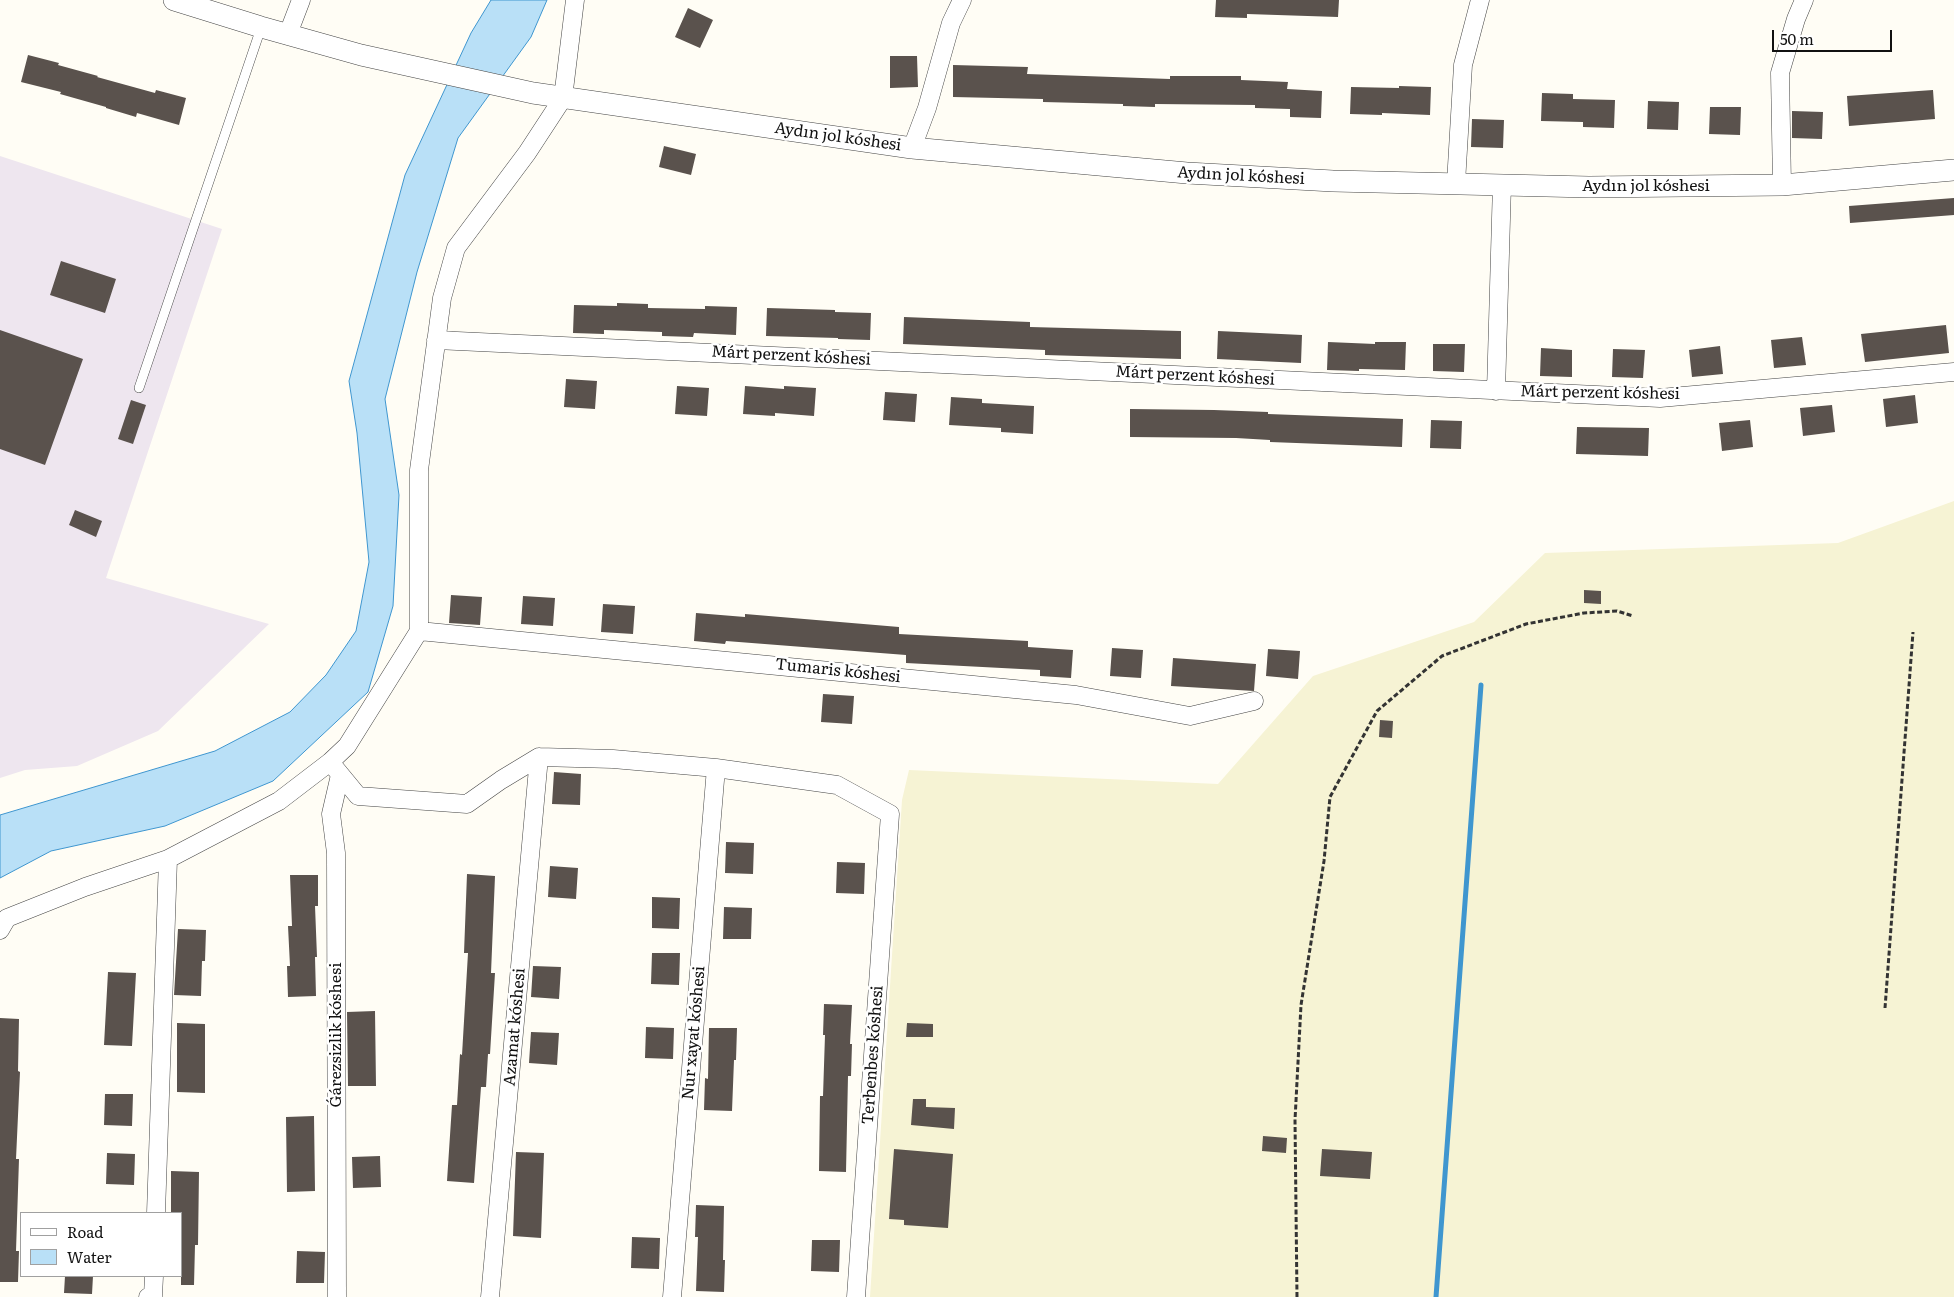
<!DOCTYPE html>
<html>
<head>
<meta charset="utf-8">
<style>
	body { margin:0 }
	#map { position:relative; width:1954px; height:1297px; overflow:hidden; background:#fffdf5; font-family:Literata,serif }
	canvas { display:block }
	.legend { position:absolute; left:20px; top:1212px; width:162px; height:65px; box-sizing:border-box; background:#fff; border:1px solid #a0a0a0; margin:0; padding:6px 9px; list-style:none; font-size:15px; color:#111 }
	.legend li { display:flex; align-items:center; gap:10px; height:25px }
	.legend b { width:25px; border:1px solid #a0a0a0 }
	.scale { position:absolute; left:1772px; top:30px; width:120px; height:22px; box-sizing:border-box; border:2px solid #111; border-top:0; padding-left:6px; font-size:15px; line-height:18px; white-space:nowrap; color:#111; -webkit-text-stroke:4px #fff; paint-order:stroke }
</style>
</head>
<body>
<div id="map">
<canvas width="1954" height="1297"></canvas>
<ul class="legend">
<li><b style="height:6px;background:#fff"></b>Road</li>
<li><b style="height:14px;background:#b9e0f7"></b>Water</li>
</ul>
<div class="scale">50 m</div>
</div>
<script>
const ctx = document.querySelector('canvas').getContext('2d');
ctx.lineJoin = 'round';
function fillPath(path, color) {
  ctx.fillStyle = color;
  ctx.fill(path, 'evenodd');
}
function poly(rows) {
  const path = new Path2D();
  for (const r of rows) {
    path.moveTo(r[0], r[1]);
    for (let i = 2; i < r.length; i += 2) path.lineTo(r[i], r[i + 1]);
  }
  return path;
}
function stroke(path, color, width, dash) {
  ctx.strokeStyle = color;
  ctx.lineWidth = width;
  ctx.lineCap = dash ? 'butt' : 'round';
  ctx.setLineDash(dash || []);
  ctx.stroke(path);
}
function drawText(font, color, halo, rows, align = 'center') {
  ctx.font = font + ' Literata,serif';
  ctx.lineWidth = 5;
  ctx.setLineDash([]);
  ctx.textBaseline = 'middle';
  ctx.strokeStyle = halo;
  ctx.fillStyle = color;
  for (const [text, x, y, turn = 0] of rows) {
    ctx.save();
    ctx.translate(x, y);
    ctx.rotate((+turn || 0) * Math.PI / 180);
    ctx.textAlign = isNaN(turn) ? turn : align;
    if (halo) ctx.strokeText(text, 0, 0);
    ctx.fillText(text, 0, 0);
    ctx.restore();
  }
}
fillPath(poly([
	[0,156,222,229,106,578,269,624,158,731,77,766,25,770,0,778]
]), '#eee6ef');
fillPath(poly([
	[1954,501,1954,1297,870,1297,902,800,909,770,1218,784,1313,676,1474,622,1545,553,1838,543]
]), '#f6f3d4');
const water = poly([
	[491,0,547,0,531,37,458,138,417,272,385,399,399,495,393,606,368,692,273,781,165,826,51,851,0,878,0,815,215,751,290,712,326,675,356,631,369,562,357,433,349,381,405,175,471,33,491,0]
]);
fillPath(water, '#b9e0f7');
stroke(water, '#3f96cf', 1);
stroke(poly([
	[1436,1297,1481,685]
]), '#3f96cf', 5);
fillPath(poly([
	[1216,0,1339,0,1338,17,1247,14,1247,18,1215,17],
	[688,8,713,20,700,48,675,37],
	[28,55,59,63,58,65,98,76,97,77,155,93,156,90,186,98,179,125,137,113,136,117,106,108,106,107,60,94,61,92,21,82],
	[890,56,917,56,918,87,890,88],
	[953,65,1028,67,1027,74,1170,79,1170,76,1241,76,1241,80,1288,82,1287,89,1322,91,1321,118,1290,117,1290,109,1255,108,1255,105,1155,104,1155,107,1123,106,1123,104,1043,102,1043,99,953,97],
	[1399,86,1431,87,1430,115,1382,113,1382,115,1350,114,1351,87,1399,88],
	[1933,90,1935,119,1849,126,1847,96],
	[1542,93,1573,94,1573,99,1615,100,1614,128,1583,127,1583,122,1541,121],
	[1648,101,1679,102,1678,130,1647,129],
	[1710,107,1741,107,1740,135,1709,134],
	[1792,111,1823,112,1822,139,1792,138],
	[1472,119,1504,120,1503,148,1471,147],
	[664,146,696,154,691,175,659,167],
	[1954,198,1954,215,1850,223,1849,206],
	[61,261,116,279,105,313,50,295],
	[617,303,648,304,648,308,705,309,705,306,737,307,736,335,694,333,693,337,662,336,662,332,604,330,604,334,573,333,574,305,617,306],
	[767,308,835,310,835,312,871,313,870,340,838,339,838,338,766,336],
	[904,317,1030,322,1030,327,1181,331,1181,359,1045,355,1045,350,903,344],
	[1946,325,1949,353,1865,362,1861,334],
	[0,330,83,359,45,465,0,449],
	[1218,331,1302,335,1301,363,1217,359],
	[1802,337,1806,365,1774,368,1771,340],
	[1328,342,1375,344,1375,342,1406,342,1405,370,1359,369,1359,371,1327,370],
	[1433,344,1465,344,1464,372,1433,371],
	[1720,346,1723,374,1692,377,1689,350],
	[1541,348,1572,350,1572,377,1540,376],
	[1613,349,1645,350,1643,378,1612,377],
	[566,379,597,381,595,409,564,407],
	[677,386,709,388,707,416,675,414],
	[745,386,784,389,784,386,816,388,814,416,775,413,775,416,743,414],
	[885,392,917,394,915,422,883,420],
	[1915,395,1918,423,1886,427,1883,399],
	[951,397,982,399,982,403,1034,406,1033,434,1001,432,1001,428,949,425],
	[131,400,146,405,133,444,118,439],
	[1832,405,1835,432,1803,436,1800,408],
	[1130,409,1214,410,1268,412,1268,414,1403,419,1402,447,1270,442,1270,440,1236,438,1130,437],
	[1431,420,1462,421,1461,449,1430,448],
	[1750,420,1753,447,1722,451,1719,423],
	[1577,427,1649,428,1648,456,1576,454],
	[75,510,102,521,96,537,69,525],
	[1584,590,1601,591,1601,604,1584,603],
	[451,595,482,597,480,625,449,623],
	[523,596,555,598,553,626,521,624],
	[603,604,635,606,633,634,601,632],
	[696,613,745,617,745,614,899,627,899,634,1028,641,1028,647,1073,650,1071,678,1040,676,1040,670,906,663,906,655,726,641,725,644,694,641],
	[1112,648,1143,650,1141,678,1110,676],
	[1268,649,1300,651,1298,679,1266,676],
	[1173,658,1256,664,1254,691,1171,686],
	[823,694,854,696,852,724,821,722],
	[1380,720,1393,721,1392,738,1379,737],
	[554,772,581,774,580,805,552,804],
	[726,842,754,843,753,874,725,873],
	[837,862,865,863,864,894,836,893],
	[550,866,578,868,576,899,548,897],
	[467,874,495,876,491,973,495,973,490,1054,488,1054,486,1087,481,1087,474,1183,447,1181,452,1105,457,1105,460,1054,462,1055,468,953,464,953],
	[290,875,318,875,318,906,315,906,317,957,315,957,316,996,288,997,287,966,290,966,288,926,292,926],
	[652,897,680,898,679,929,652,928],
	[724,907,752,908,751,939,723,939],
	[178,929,206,930,205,961,202,961,201,996,174,995],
	[652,953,680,953,679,985,651,984],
	[533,966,561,967,559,999,531,997],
	[108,972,136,973,132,1046,104,1045],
	[824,1004,852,1005,850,1044,852,1044,851,1076,848,1076,846,1172,819,1171,820,1096,823,1096,825,1035,823,1035],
	[375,1011,376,1086,348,1086,347,1012],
	[0,1018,19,1019,18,1071,20,1072,16,1159,19,1159,16,1251,19,1251,18,1282,0,1282],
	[177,1023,205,1024,205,1093,177,1092],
	[907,1023,933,1024,933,1037,906,1037],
	[646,1027,674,1028,673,1059,645,1058],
	[709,1028,737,1028,736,1060,734,1060,732,1111,704,1110,705,1078,708,1079],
	[531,1032,559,1033,557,1065,529,1063],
	[105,1094,133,1094,132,1126,104,1125],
	[913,1099,926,1099,926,1107,955,1108,954,1129,911,1125],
	[314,1116,315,1191,287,1192,286,1117],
	[1263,1136,1287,1138,1286,1153,1262,1151],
	[894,1149,953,1154,948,1228,904,1225,904,1220,889,1219],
	[1322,1149,1372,1152,1370,1179,1320,1176],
	[516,1152,544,1153,541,1238,513,1236],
	[107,1153,135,1154,134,1185,106,1184],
	[380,1156,381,1187,353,1188,352,1157],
	[171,1171,199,1172,198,1245,195,1245,194,1285,181,1285,181,1213,171,1213],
	[696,1205,724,1206,723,1260,725,1260,724,1292,696,1291,698,1237,695,1237],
	[632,1237,660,1238,659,1269,631,1268],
	[812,1240,840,1240,839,1272,811,1271],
	[297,1251,325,1252,324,1283,296,1283],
	[65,1276,93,1276,92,1294,64,1293]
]), '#5a524d');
const service = poly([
	[139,388,261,28]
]);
const minor = poly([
	[288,34,301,0],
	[912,148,927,108,951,23,962,0],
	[1456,183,1463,65,1480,0],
	[1782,185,1780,73,1796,19,1804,0],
	[436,340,1660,398,1954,372],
	[1496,391,1502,184],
	[419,631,1076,695,1190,716,1254,701],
	[330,762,358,796,467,804,501,780,539,757,613,759,716,768,837,785,890,814,856,1297],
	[0,930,7,918,85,887,168,859,279,801,330,762,347,746,419,631,419,470,442,298,456,248,527,153,563,98,575,0],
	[156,1213,168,859],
	[148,1297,153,1296,154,1276],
	[337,1297,336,853,331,814,340,775],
	[490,1297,539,757],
	[672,1297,716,768]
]);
const tertiary = poly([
	[174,0,261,27,361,55,533,93,912,148,1187,173,1333,181,1589,187,1782,185,1954,170]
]);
stroke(service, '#444', 10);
stroke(minor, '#444', 19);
stroke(tertiary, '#444', 22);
stroke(poly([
	[1885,1008,1913,632],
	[1297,1297,1295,1120,1301,1005,1324,861,1330,797,1377,711,1442,656,1526,624,1584,613,1617,611,1633,616]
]), '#333', 3, [5, 2.5]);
stroke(service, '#fff', 9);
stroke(minor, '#fff', 18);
stroke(tertiary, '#fff', 21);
drawText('16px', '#111', '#fff', [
	["Aydın jol kóshesi",838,137,8],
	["Aydın jol kóshesi",1241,176,3],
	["Aydın jol kóshesi",1646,186],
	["Márt perzent kóshesi",791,356,3],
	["Márt perzent kóshesi",1195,376,3],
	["Márt perzent kóshesi",1600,393,1],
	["Tumaris kóshesi",838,671,6],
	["Azamat kóshesi",515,1027,-85],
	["Nur xayat kóshesi",694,1033,-85],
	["Ǵárezsizlik kóshesi",336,1035,-90],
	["Terbenbes kóshesi",873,1055,-86]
]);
</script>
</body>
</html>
